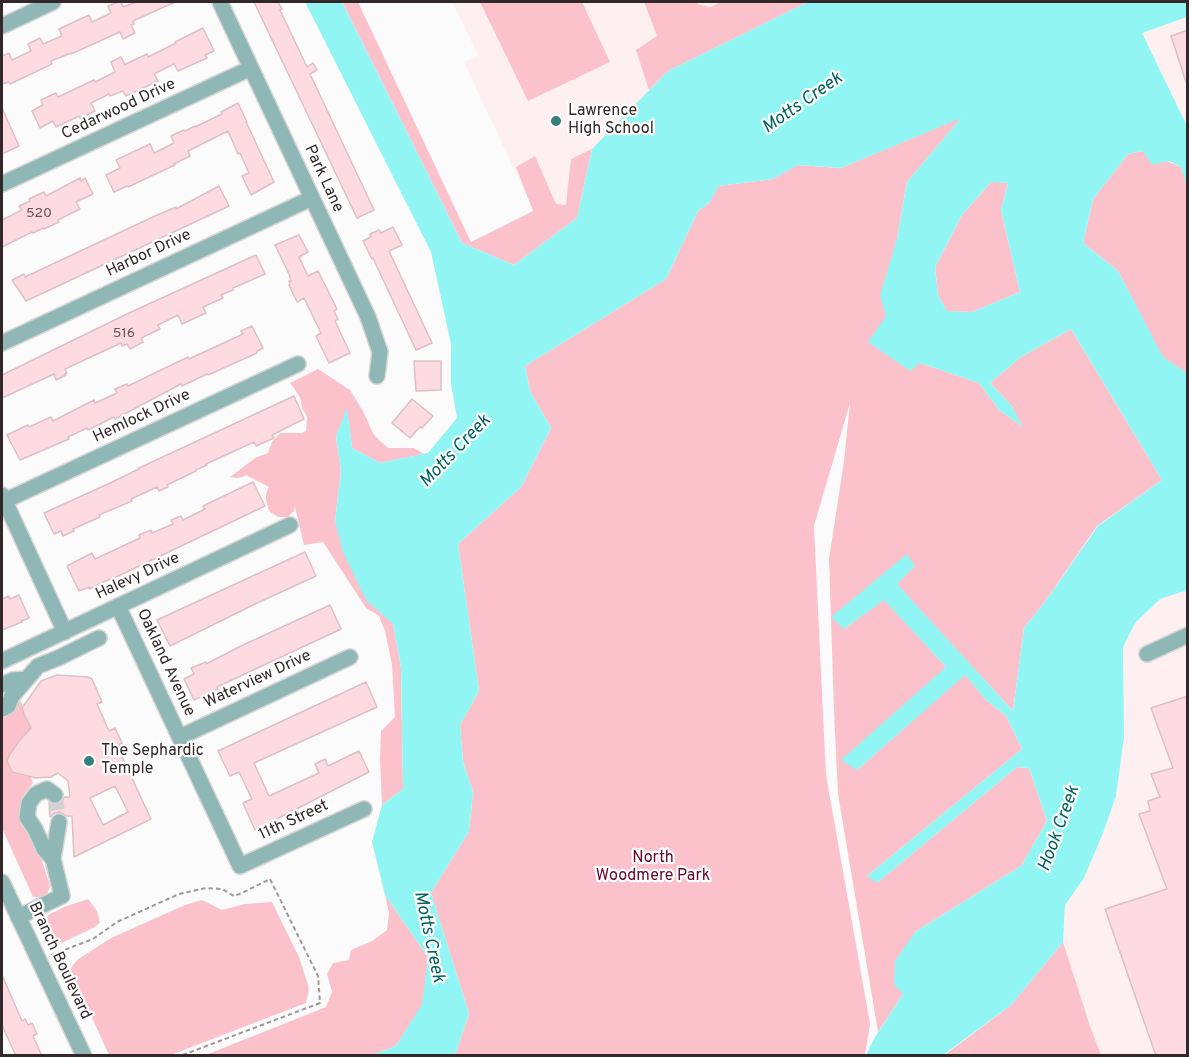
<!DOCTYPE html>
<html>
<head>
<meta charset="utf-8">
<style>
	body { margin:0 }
	#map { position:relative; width:1189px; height:1057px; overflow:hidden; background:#fbfbfb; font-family:Overpass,sans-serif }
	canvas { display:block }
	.frame { position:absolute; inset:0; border:3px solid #322729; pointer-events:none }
</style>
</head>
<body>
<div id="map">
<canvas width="1189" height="1057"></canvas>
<div class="frame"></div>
</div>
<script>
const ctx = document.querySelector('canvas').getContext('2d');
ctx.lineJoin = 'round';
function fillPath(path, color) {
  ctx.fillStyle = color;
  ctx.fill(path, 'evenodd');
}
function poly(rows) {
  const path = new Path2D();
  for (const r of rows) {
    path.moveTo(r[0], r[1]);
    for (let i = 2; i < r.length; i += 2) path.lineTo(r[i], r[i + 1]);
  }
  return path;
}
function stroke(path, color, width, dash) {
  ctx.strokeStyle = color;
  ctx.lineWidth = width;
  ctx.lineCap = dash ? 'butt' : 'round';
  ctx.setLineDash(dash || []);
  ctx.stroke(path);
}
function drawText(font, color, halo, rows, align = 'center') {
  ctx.font = font + ' Overpass,sans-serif';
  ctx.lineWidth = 4.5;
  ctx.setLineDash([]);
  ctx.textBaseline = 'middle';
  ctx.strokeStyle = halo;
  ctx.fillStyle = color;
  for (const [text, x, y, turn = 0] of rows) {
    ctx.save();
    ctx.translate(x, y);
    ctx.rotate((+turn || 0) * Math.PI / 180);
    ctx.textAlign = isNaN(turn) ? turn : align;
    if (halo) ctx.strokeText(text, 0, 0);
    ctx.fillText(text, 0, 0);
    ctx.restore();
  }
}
fillPath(poly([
	[452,2,807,2,592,149,577,218,537,218,464,62,478,55],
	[1187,17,1187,126,1142,33],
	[1187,590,1187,1055,1101,1055,1090,1026,1063,942,1065,905,1084,878,1124,737,1123,647,1135,623,1160,599]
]), '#feeff1');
fillPath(poly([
	[342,2,358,2,471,242,533,211,516,167,535,156,556,204,566,205,571,159,592,149,577,218,514,265,462,243],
	[480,2,582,2,610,62,528,101],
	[644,2,697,2,698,4,710,7,721,2,808,2,668,71,649,90,636,50,657,36],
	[962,117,907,182,897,239,920,363,979,383,999,410,1022,426,1011,405,990,383,1021,357,1071,329,1162,480,1097,526,1047,599,1024,628,1013,711,896,584,844,629,884,599,946,667,857,770,965,674,986,700,1006,716,1022,749,867,876,878,882,1017,767,1029,768,1047,821,1021,866,915,932,903,994,878,1032,838,794,834,712,829,559,844,461,850,403,814,526,826,775,870,1024,865,1055,455,1055,469,1014,431,893,469,831,473,792,463,762,460,725,479,691,458,544,521,487,551,428,530,391,525,366,666,279,698,211,709,203,718,186,773,179,797,165,841,168],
	[1143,151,1181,167,1188,186,1187,373,1163,358,1118,271,1083,243,1093,199,1128,154],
	[992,181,1008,183,1001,210,1020,292,972,312,947,311,938,295,935,267,962,215],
	[318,369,350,390,364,413,374,435,388,448,414,448,424,454,380,463,352,448,347,410,336,436,341,471,335,521,393,624,401,667,403,789,382,805,380,759,381,731,395,717,392,665,385,631,379,616,366,608,323,542,304,545,295,507,294,511,288,517,278,517,269,511,266,500,266,493,269,487,246,475,243,477,236,478,230,477,255,458,268,453,272,442,280,433,302,433,306,431,307,417,302,408,300,397,290,383],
	[20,697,24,714,31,728,20,740,10,754,7,761,12,773,31,777,33,783,22,797,19,812,38,849,49,882,50,887,47,894,44,897,33,897,2,828,2,714],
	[385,895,428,957,423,1004,396,1046,372,1055,203,1056,326,1007,332,992,327,974,333,963,349,960,351,950,372,941,387,930,389,913],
	[88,899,97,911,100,923,93,928,57,945,52,940,46,921,48,915,64,907],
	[202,900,222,910,245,904,272,902,299,957,309,988,306,1003,171,1055,109,1055,70,969,77,960,111,938,185,905],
	[1063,942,1090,1026,1101,1055,943,1056,1011,1005]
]), '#fcc2cc');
fillPath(poly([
	[305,2,342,2,462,243,514,265,577,218,592,149,668,71,808,2,1187,2,1187,17,1142,33,1187,126,1187,186,1181,167,1169,161,1152,165,1143,151,1128,154,1093,199,1083,243,1118,271,1163,357,1187,373,1187,590,1160,599,1135,623,1123,647,1124,737,1116,796,1103,833,1084,878,1065,905,1063,942,1011,1005,943,1055,866,1055,875,1037,903,994,894,985,895,961,915,932,1021,866,1047,821,1029,768,1017,767,877,883,867,876,1022,749,1006,716,986,700,965,675,857,770,841,760,946,667,884,600,844,629,831,617,907,554,915,566,897,584,1013,711,1024,628,1047,599,1098,526,1162,480,1071,329,1021,357,990,383,1011,405,1023,427,999,410,979,383,920,363,910,371,868,342,886,316,880,295,897,239,907,182,961,118,841,168,798,165,773,179,719,186,709,203,698,211,666,279,525,366,530,391,551,428,521,487,458,544,479,691,460,725,463,762,473,792,469,831,431,893,469,1014,455,1055,372,1055,396,1046,422,1004,428,957,385,895,372,842,382,805,403,789,401,667,393,624,366,600,343,552,335,521,341,471,336,436,347,408,352,448,380,463,428,453,457,418,451,384,451,344,431,252],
	[991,182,1008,183,1001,210,1020,292,972,312,947,311,938,295,935,267,962,215]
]), '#91f6f3');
const building = poly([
	[118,2,121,2,123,7,137,2,175,2,133,21,134,24,131,25,135,33,123,39,120,32,71,54,71,53,51,61,52,64,10,84,9,82,2,84,2,56,9,53,12,60,31,51,28,44,40,38,43,44,62,36,59,29,89,15,92,22,111,13,108,6,118,2],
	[254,2,278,2,282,9,280,10,307,67,313,63,317,70,310,74,374,210,357,218,254,2],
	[203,28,214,51,205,55,207,58,178,71,174,64,154,74,158,81,126,96,123,91,110,96,109,94,91,103,95,111,80,118,79,116,56,127,53,121,40,128,32,111,43,105,41,100,56,93,58,97,94,80,95,82,115,72,111,62,121,57,125,65,126,64,147,54,148,57,176,43,175,42,203,28],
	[1188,30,1188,82,1186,82,1171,36,1188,30],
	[238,103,247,122,246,122,274,182,251,195,242,176,249,173,240,153,238,154,228,131,188,151,190,156,174,164,175,165,128,187,127,186,114,192,106,175,120,168,116,160,150,144,154,153,174,143,171,136,184,130,185,131,195,126,195,127,222,114,221,112,238,103],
	[2,108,19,146,2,154,2,108],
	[80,178,81,181,85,178,93,194,76,202,80,209,58,220,59,222,44,229,43,228,33,233,32,232,2,247,2,220,22,210,19,206,30,201,29,199,44,192,46,196,80,178],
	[219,186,229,206,26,301,12,280,24,274,25,277,155,216,176,207,176,209,219,186],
	[393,227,402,245,389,251,432,343,416,350,373,258,372,259,363,241,371,237,370,234,379,230,381,233,393,227],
	[299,235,308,252,299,257,308,276,318,271,337,309,334,311,338,319,335,321,350,353,329,363,316,336,321,333,304,298,297,302,289,285,290,284,289,281,291,281,289,274,275,245,299,235],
	[256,255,265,274,233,288,233,290,221,295,223,298,203,307,206,313,182,324,178,315,158,325,160,329,141,338,143,342,130,349,127,344,122,346,121,343,65,369,67,373,65,374,66,375,56,380,54,374,2,398,2,375,129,313,256,255],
	[252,326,263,348,257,351,257,353,208,375,207,374,182,386,181,384,115,419,114,417,88,430,87,428,68,437,69,439,20,460,7,435,28,425,29,427,51,417,53,421,94,400,95,403,117,393,115,389,127,384,128,386,188,357,189,359,243,334,241,331,252,326],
	[414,361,441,361,441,390,416,391,414,361],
	[294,396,304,419,272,435,274,438,256,446,254,442,206,464,207,465,196,470,196,471,167,485,168,487,159,491,157,487,131,499,132,501,99,515,100,517,73,529,74,531,63,536,61,531,54,534,44,513,108,484,139,469,139,468,294,396],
	[412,399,433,416,422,428,420,427,410,438,392,423,412,399],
	[253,482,265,506,112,579,112,578,89,589,89,587,79,591,67,566,92,553,95,559,140,538,139,535,151,530,152,533,173,524,171,520,181,516,183,520,205,509,203,506,253,482],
	[305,552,316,576,253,605,170,646,157,620,305,552],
	[19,595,29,618,21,621,22,622,2,630,2,599,9,596,10,599,19,595],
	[330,605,341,629,217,687,218,689,194,700,184,679,194,674,191,668,206,662,206,664,243,645,330,605],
	[57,675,88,677,92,679,102,702,97,704,109,731,115,728,122,743,117,746,151,819,74,857,72,816,66,816,60,812,55,813,50,817,49,803,53,805,58,804,62,801,64,797,70,797,68,781,58,773,51,777,36,778,12,772,7,761,10,754,20,740,31,728,24,714,22,708,41,681,57,675],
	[115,786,128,812,103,825,90,798,115,786],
	[366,682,377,707,254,763,269,796,319,773,315,764,325,759,328,766,359,751,369,772,255,830,243,803,252,799,239,772,230,776,218,751,366,682],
	[1188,696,1188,1056,1156,1056,1105,909,1167,889,1139,814,1150,811,1148,801,1160,797,1151,774,1173,768,1151,708,1188,696],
	[2,975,22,1021,25,1019,28,1025,32,1023,37,1034,33,1036,42,1056,16,1056,2,1025,2,975]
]);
fillPath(building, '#fddbe0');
stroke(building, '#dcc0c4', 1.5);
stroke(poly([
	[55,795,59,822]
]), '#d3d1d1', 15, [15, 8]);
const minor = poly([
	[220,2,368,317,380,352,377,376],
	[2,26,53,2],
	[2,184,251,68],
	[2,343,312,198],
	[2,495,65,632],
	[2,502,298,364],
	[118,606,240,866,364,809],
	[1147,654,1188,635],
	[2,661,290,525],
	[2,685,13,680,26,679],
	[2,709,8,706,12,696,38,666,58,658,99,638],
	[180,737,350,657],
	[53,859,44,849,35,829,27,817,29,803,36,794,47,789,55,795],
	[2,882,84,1056],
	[18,917,62,896,53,859,59,822]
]);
stroke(minor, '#d7d5d5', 18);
stroke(poly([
	[51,955,93,939,117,922,179,894,206,888,222,889,234,896,242,893,270,879,318,976,320,1003,180,1056]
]), '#9d9899', 2, [4.5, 3]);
stroke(minor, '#8fb7b5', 15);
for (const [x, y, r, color] of [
	[556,121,6,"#37807e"],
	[89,761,6,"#37807e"]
]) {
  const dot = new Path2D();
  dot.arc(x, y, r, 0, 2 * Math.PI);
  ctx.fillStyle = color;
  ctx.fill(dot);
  stroke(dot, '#fff', 2);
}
drawText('14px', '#655457', null, [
	["520",39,214],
	["516",124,334]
]);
drawText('16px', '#322729', '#fff', [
	["Cedarwood Drive",119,110,-25],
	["Park Lane",323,179,65],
	["Harbor Drive",149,254,-25],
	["Hemlock Drive",142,417,-25],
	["Halevy Drive",138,577,-25],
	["Oakland Avenue",165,663,65],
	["Waterview Drive",258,680,-25],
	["11th Street",294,821,-25],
	["Branch Boulevard",59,961,65]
]);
drawText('16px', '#322729', '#fff', [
	["Lawrence",568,112],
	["High School",568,130],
	["The Sephardic",101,752],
	["Temple",101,770]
], 'left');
drawText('16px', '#640528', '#fff', [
	["North",653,859],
	["Woodmere Park",653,877]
]);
drawText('italic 18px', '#02605e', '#fff', [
	["Motts Creek",803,104,-35],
	["Motts Creek",456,452,-46],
	["Hook Creek",1060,829,-70],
	["Motts Creek",428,937,78]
]);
</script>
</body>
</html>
